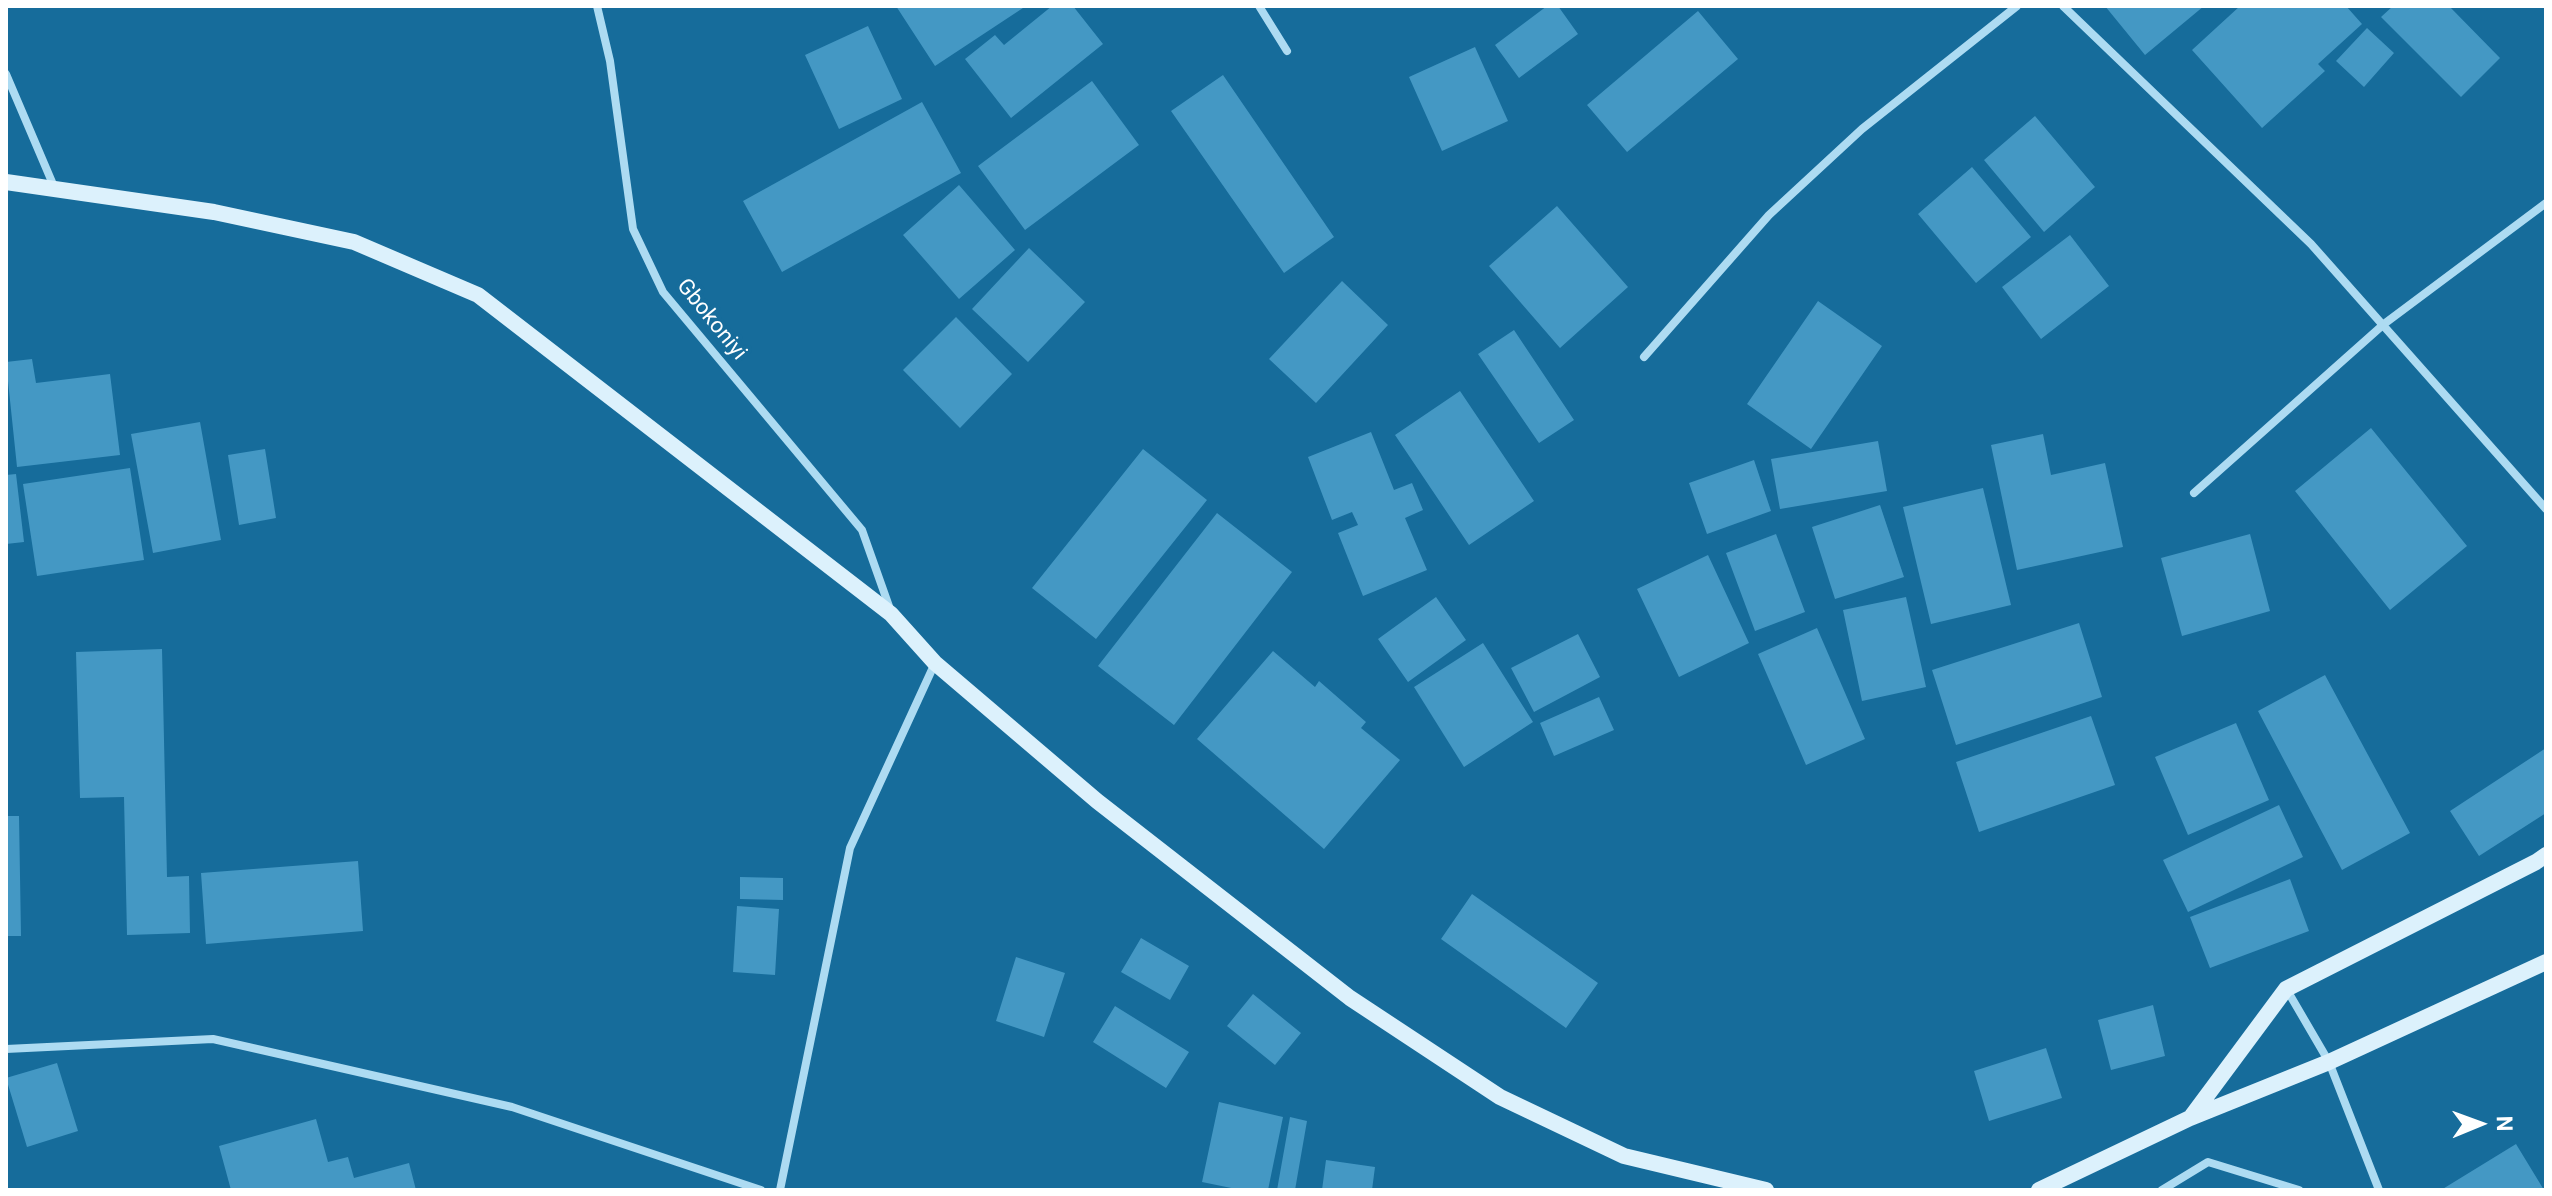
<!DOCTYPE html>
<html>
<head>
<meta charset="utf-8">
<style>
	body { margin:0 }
	#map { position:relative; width:2552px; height:1196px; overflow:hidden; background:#166c9b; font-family:Roboto,sans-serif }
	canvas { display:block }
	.frame { position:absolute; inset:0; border:8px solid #fff; pointer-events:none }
	.north { position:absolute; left:2440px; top:1084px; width:80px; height:80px; -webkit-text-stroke:6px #166c9b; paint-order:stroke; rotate:89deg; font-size:22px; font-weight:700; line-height:32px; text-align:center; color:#fff }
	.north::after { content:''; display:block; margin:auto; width:28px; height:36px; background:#fff; clip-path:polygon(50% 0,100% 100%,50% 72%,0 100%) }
</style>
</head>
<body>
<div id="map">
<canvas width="2552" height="1196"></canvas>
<div class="frame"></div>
<div class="north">N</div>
</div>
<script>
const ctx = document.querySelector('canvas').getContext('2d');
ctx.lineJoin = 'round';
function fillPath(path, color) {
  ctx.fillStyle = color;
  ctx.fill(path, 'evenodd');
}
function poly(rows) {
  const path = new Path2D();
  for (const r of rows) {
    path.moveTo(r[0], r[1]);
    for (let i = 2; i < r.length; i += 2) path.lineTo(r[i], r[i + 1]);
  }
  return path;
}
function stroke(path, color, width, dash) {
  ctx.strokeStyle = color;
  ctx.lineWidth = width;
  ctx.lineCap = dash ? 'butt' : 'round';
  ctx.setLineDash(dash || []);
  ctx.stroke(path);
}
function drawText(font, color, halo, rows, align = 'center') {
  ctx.font = font + ' Roboto,sans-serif';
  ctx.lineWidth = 8;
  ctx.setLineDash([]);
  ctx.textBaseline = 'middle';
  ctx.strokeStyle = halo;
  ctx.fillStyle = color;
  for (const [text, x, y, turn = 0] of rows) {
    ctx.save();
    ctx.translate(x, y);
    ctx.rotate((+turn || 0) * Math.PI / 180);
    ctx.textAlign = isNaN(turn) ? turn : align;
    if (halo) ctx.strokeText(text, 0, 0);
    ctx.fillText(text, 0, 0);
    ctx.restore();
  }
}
fillPath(poly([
	[896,6,1026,6,935,66],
	[1052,6,1073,6,1103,44,1011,118,965,59,995,35,1004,45],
	[1547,6,1558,6,1578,34,1519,78,1495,45],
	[2105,6,2204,6,2145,55],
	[2240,6,2346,6,2362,24,2318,64,2325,71,2262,128,2192,50],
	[2393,6,2449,6,2500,58,2461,97,2381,17],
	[1698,11,1738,59,1627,152,1587,105],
	[868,26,902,99,839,129,805,55],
	[2367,28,2394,53,2364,87,2336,61],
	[1475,47,1508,121,1442,151,1409,77],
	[1223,75,1334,237,1284,273,1171,111],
	[1092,81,1139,145,1025,230,978,166],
	[922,102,961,173,782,272,743,201],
	[2035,116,2095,187,2044,232,1984,160],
	[1972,167,2031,237,1976,283,1918,214],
	[959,185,1015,250,959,299,903,235],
	[1557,206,1628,287,1560,348,1489,266],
	[2070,235,2109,286,2041,339,2002,287],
	[1029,248,1085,302,1028,362,972,309],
	[1342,281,1388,325,1316,403,1269,359],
	[1818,301,1882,346,1811,449,1747,404],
	[956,317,1012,374,960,428,903,370],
	[1514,330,1574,420,1539,443,1478,354],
	[32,359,36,383,110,374,120,455,17,467,6,362],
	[1460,391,1534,501,1469,545,1395,435],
	[200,422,221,540,153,553,131,434],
	[2371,428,2467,546,2390,610,2295,491],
	[1371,432,1394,490,1412,483,1423,510,1405,518,1427,570,1363,596,1338,533,1358,525,1352,512,1332,520,1308,457],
	[2043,434,2051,475,2105,463,2123,547,2017,570,1991,445],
	[1878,441,1887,491,1780,509,1771,459],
	[265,449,276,518,239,525,228,455],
	[1143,449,1207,500,1096,639,1032,588],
	[1754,460,1771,511,1707,534,1689,483],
	[130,468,144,560,37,576,23,484],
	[16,474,24,542,6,544,6,475],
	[1983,488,2011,605,1931,624,1903,507],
	[1880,505,1904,577,1835,599,1812,527],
	[1217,513,1292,572,1174,725,1098,666],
	[1776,534,1805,612,1755,631,1726,553],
	[2250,534,2270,611,2182,636,2161,558],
	[1708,555,1749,643,1679,677,1637,589],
	[1436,597,1466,640,1408,682,1378,639],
	[1906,597,1926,687,1862,701,1843,610],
	[2079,623,2102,697,1956,745,1932,670],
	[1817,628,1865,739,1806,765,1758,654],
	[1578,634,1600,677,1534,712,1511,668],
	[1483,643,1533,722,1464,767,1414,687],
	[162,649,167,877,189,876,190,933,127,935,124,797,80,798,76,652],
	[1273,651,1315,687,1319,681,1366,722,1361,728,1400,760,1324,849,1197,739],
	[2325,675,2410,833,2342,870,2258,711],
	[1599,697,1614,730,1554,756,1540,723],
	[2091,716,2115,785,1979,832,1956,762],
	[2236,723,2269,800,2188,835,2155,757],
	[2546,748,2546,813,2479,856,2450,811],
	[2279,805,2303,857,2188,912,2163,860],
	[6,816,19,816,21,936,6,936],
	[358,861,363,931,206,944,201,873],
	[740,877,783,878,783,900,740,899],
	[2290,879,2309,931,2210,968,2190,917],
	[1472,894,1598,983,1566,1028,1441,939],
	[737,906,779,909,775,975,733,972],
	[1141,938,1189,966,1170,1000,1121,972],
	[1016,957,1065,973,1044,1037,996,1021],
	[1253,994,1301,1033,1275,1065,1227,1026],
	[2153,1005,2165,1056,2111,1070,2098,1020],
	[1115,1006,1189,1052,1166,1088,1093,1042],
	[2046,1048,2062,1098,1989,1121,1974,1071],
	[57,1063,78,1131,27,1147,6,1078],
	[1219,1102,1283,1117,1268,1190,1241,1190,1202,1182],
	[1290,1117,1307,1121,1295,1190,1277,1190],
	[316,1119,328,1162,348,1157,354,1178,409,1163,416,1190,231,1190,219,1146],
	[2516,1144,2544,1190,2441,1190],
	[1326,1160,1375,1167,1372,1190,1322,1190]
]), '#4498c4');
stroke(poly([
	[597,6,610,61,633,229,663,292,862,530,890,609],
	[1259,6,1287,51],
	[2063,6,2311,244,2546,509],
	[6,74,55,189],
	[1644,357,1769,215,1862,129,2017,6],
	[2194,493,2384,324,2546,203],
	[2287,990,2329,1062,2379,1190],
	[6,1049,213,1039,512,1107,761,1190],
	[780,1190,850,848,935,663],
	[2162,1190,2208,1162,2299,1190]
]), '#addbf2', 8);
stroke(poly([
	[6,182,214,212,354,242,478,295,891,614,935,663,1097,801,1350,998,1500,1097,1624,1156,1766,1190],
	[2191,1117,2286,989,2536,862,2546,855],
	[2039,1190,2190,1118,2329,1062,2546,962]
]), '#dcf1fc', 16);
drawText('22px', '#fff', '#166c9b', [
	["Gbokoniyi",711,320,51]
]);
</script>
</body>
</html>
